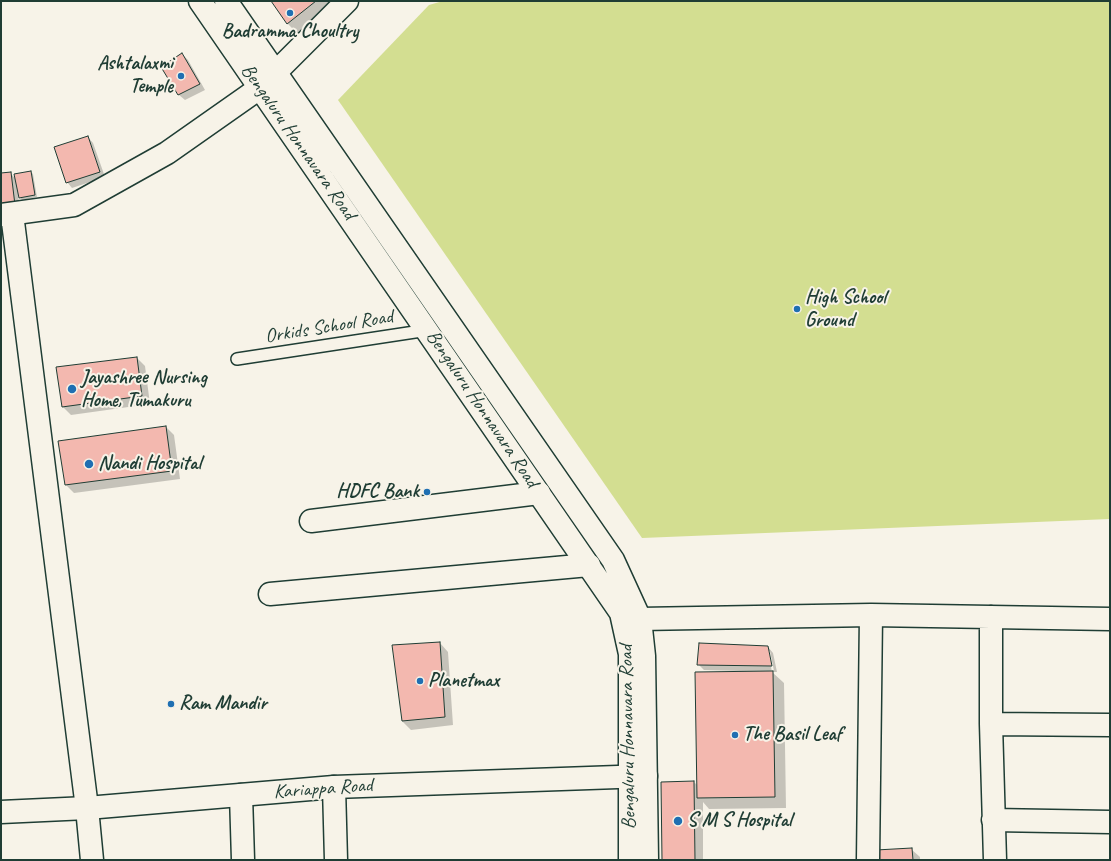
<!DOCTYPE html>
<html>
<head>
<meta charset="utf-8">
<style>
	body { margin:0 }
	#map { position:relative; width:1111px; height:861px; overflow:hidden; background:#f7f3e8; font-family:Caveat,sans-serif }
	canvas { display:block }
	.frame { position:absolute; inset:0; border:2px solid #1f3d34; pointer-events:none }
</style>
</head>
<body>
<div id="map">
<canvas width="1111" height="861"></canvas>
<div class="frame"></div>
</div>
<script>
const ctx = document.querySelector('canvas').getContext('2d');
ctx.lineJoin = 'round';
function fillPath(path, color) {
  ctx.fillStyle = color;
  ctx.fill(path, 'evenodd');
}
function poly(rows) {
  const path = new Path2D();
  for (const r of rows) {
    path.moveTo(r[0], r[1]);
    for (let i = 2; i < r.length; i += 2) path.lineTo(r[i], r[i + 1]);
  }
  return path;
}
function stroke(path, color, width, dash) {
  ctx.strokeStyle = color;
  ctx.lineWidth = width;
  ctx.lineCap = dash ? 'butt' : 'round';
  ctx.setLineDash(dash || []);
  ctx.stroke(path);
}
function drawText(font, color, halo, rows, align = 'center') {
  ctx.font = font + ' Caveat,sans-serif';
  ctx.lineWidth = 4;
  ctx.setLineDash([]);
  ctx.textBaseline = 'middle';
  ctx.strokeStyle = halo;
  ctx.fillStyle = color;
  for (const [text, x, y, turn = 0] of rows) {
    ctx.save();
    ctx.translate(x, y);
    ctx.rotate((+turn || 0) * Math.PI / 180);
    ctx.textAlign = isNaN(turn) ? turn : align;
    if (halo) ctx.strokeText(text, 0, 0);
    ctx.fillText(text, 0, 0);
    ctx.restore();
  }
}
fillPath(poly([
	[443,1,1110,1,1110,519,642,538,338,100,429,5]
]), '#d3de91');
fillPath(poly([
	[272,1,341,1,299,35,288,24],
	[182,54,188,60,205,90,185,100,179,95,162,67],
	[88,137,93,143,105,177,72,188,67,182],
	[31,172,33,174,37,197,22,200,18,195,20,210,3,212,1,174,10,173,17,180],
	[137,358,145,366,150,404,71,415,63,407],
	[166,427,174,435,180,479,74,493,66,485],
	[440,643,448,652,453,725,411,730,402,721,393,646],
	[768,647,773,653,777,672,773,672,774,671,770,651,768,651,772,672,784,683,786,808,709,809,703,802,703,860,663,860,694,782,698,786,739,673,739,671,704,670,698,664],
	[911,849,920,857,920,860,878,860]
]), '#0003');
const building = poly([
	[271,1,316,1,287,24,271,1],
	[182,53,200,84,178,95,161,67,182,53],
	[88,136,100,172,66,183,54,147,88,136],
	[31,171,35,195,19,198,14,174,31,171],
	[11,172,15,205,1,207,1,173,11,172],
	[137,357,142,396,62,407,56,367,137,357],
	[166,426,172,471,65,485,58,441,166,426],
	[440,642,445,717,402,721,392,645,440,642],
	[699,643,768,646,772,666,697,665,699,643],
	[773,671,775,797,697,798,695,672,773,671],
	[694,781,695,860,662,860,661,782,694,781],
	[912,848,913,860,877,860,876,850,912,848]
]);
fillPath(building, '#f3b8af');
stroke(building, '#1f3d34', 1);
const lane = poly([
	[237,359,428,330]
]);
const street = poly([
	[12,214,87,808,92,860],
	[311,521,539,493],
	[270,594,589,565],
	[991,617,991,724,995,860],
	[640,619,871,615,1110,619],
	[991,724,1110,725],
	[334,787,336,860],
	[241,795,243,860],
	[993,820,1110,822],
	[868,860,871,615]
]);
const secondary = poly([
	[1,215,74,205,167,153,261,87,347,1],
	[1,812,87,808,334,787,646,776]
]);
const primary = poly([
	[200,1,621,613,630,654,630,860],
	[226,1,613,560,640,619,644,656,647,860]
]);
stroke(lane, '#1f3d34', 14);
stroke(street, '#1f3d34', 25);
stroke(secondary, '#1f3d34', 25);
stroke(primary, '#1f3d34', 25);
stroke(lane, '#f7f3e8', 11);
stroke(street, '#f7f3e8', 22);
stroke(secondary, '#f7f3e8', 22);
stroke(primary, '#f7f3e8', 22);
for (const [x, y, r, color] of [
	[290,13,4,"#1f6fb2"],
	[181,76,4,"#1f6fb2"],
	[797,309,4,"#1f6fb2"],
	[72,389,5,"#1f6fb2"],
	[89,464,5,"#1f6fb2"],
	[427,492,4,"#1f6fb2"],
	[420,681,4,"#1f6fb2"],
	[171,704,4,"#1f6fb2"],
	[735,735,4,"#1f6fb2"],
	[678,821,5,"#1f6fb2"]
]) {
  const dot = new Path2D();
  dot.arc(x, y, r, 0, 2 * Math.PI);
  ctx.fillStyle = color;
  ctx.fill(dot);
  stroke(dot, '#f7f3e8', 1.5);
}
drawText('bold 20px', '#1f3d34', '#f7f3e8', [
	["Badramma Choultry",290,32,"center"],
	["Ashtalaxmi",173,64,"right"],
	["Temple",173,87,"right"],
	["High School",805,298],
	["Ground",805,321],
	["Jayashree Nursing",81,378],
	["Home, Tumakuru",81,401],
	["Nandi Hospital",98,464],
	["HDFC Bank",419,492,"right"],
	["Planetmax",428,681],
	["Ram Mandir",179,704],
	["The Basil Leaf",743,735],
	["S M S Hospital",687,821]
], 'left');
drawText('20px', '#1f3d34', '#f7f3e8', [
	["Bengaluru Honnavara Road",298,142,55],
	["Orkids School Road",329,327,-9],
	["Bengaluru Honnavara Road",482,409,56],
	["Bengaluru Honnavara Road",628,737,-91],
	["Kariappa Road",323,789,-4]
]);
</script>
</body>
</html>
